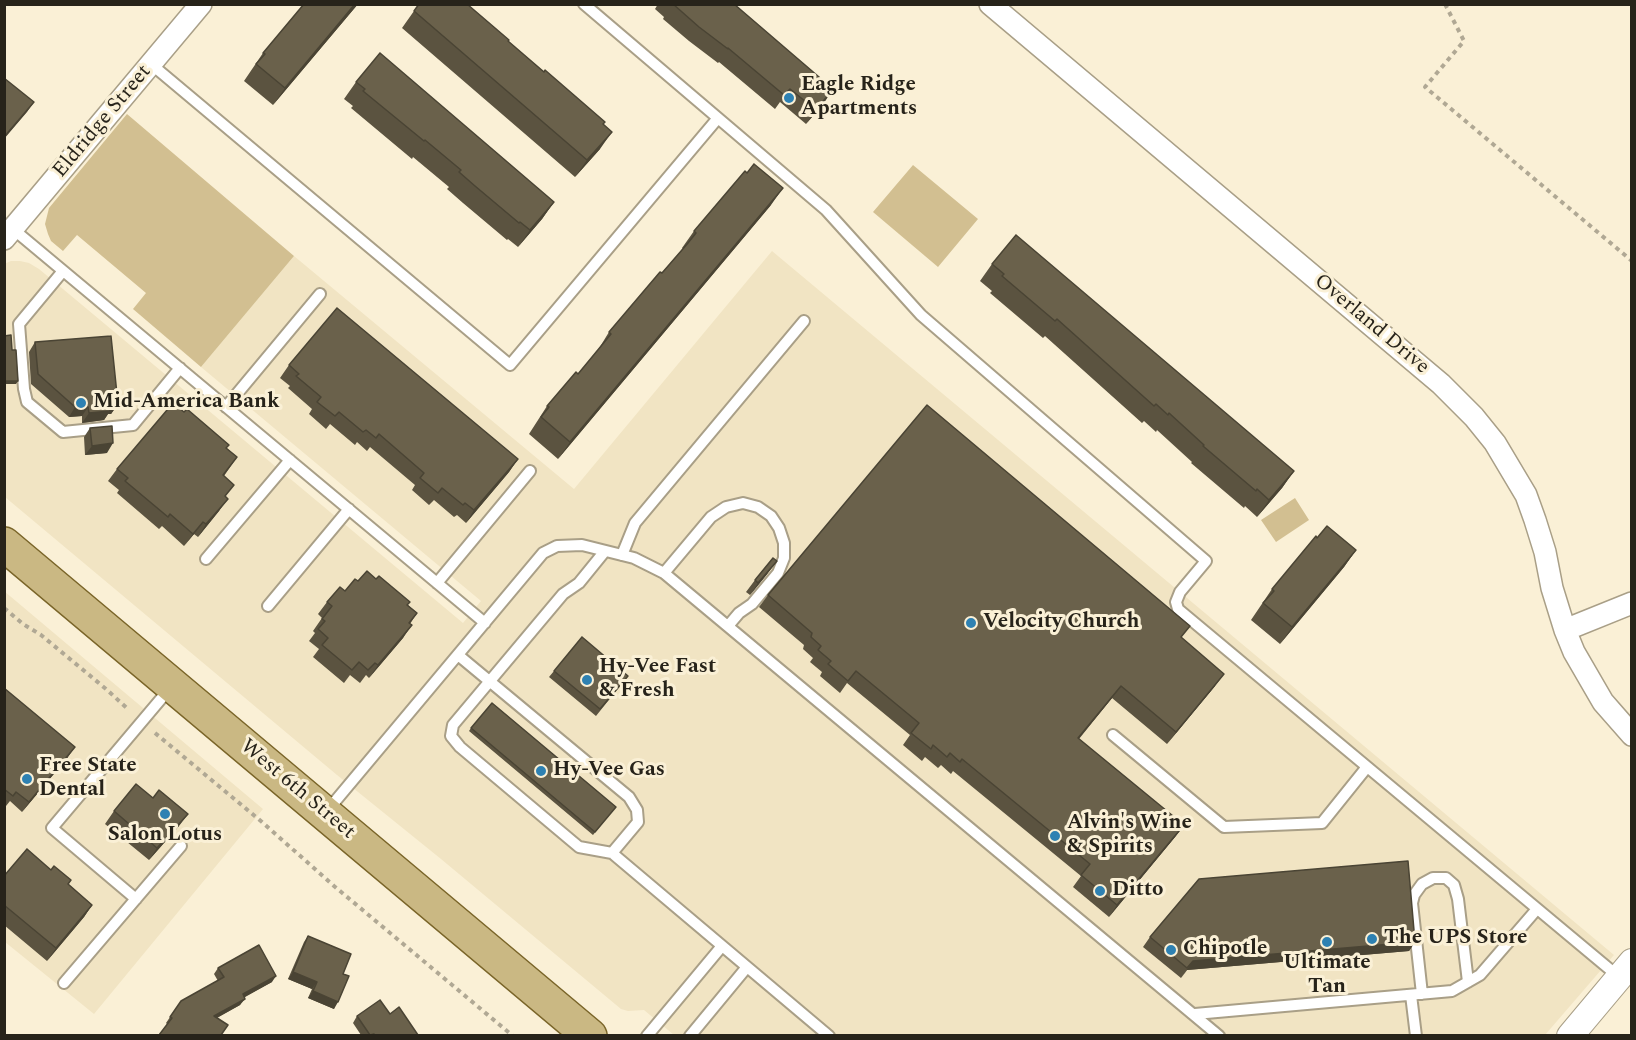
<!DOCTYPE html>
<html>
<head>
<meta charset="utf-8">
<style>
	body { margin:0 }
	#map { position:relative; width:1636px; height:1040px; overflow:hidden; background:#faf0d6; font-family:Spectral,serif }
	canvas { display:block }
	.frame { position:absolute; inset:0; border:6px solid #27231a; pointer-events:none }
</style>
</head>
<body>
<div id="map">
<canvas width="1636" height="1040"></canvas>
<div class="frame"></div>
</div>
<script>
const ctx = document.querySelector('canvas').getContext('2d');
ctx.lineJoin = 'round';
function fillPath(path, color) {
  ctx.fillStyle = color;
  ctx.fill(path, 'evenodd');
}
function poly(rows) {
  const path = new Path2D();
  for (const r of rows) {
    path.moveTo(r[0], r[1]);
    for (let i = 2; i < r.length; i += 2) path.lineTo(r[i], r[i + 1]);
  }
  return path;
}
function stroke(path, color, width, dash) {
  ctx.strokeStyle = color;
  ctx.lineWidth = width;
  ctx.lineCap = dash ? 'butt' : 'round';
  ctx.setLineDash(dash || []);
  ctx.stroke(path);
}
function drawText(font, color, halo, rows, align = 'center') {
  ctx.font = font + ' Spectral,serif';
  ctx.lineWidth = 6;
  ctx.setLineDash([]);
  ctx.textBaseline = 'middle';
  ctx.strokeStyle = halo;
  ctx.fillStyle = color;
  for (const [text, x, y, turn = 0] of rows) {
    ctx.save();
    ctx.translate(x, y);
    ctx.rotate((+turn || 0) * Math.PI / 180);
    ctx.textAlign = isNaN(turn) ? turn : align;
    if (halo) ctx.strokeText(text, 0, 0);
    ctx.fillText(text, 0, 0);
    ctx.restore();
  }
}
fillPath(poly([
	[772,251,1614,955,1545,1035,674,1035,644,1010,628,1011,621,1009,441,859,337,775,5,497,4,264,11,261,20,261,29,263,39,269,463,623,481,601,201,367,294,256,574,489],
	[4,591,263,809,94,1014,5,942]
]), '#f1e4c3');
fillPath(poly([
	[127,114,294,256,201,367,133,309,146,293,77,235,63,251,51,241,48,234,45,224,49,208],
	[913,165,978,219,938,267,873,212],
	[1295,498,1309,520,1276,542,1261,520]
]), '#d2bf91');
const service = poly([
	[584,4,826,210,921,315,1206,561,1180,592,1176,602,1178,609,1619,977],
	[151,64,510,365,718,118],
	[13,229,485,623],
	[63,271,19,324,24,389,27,402,63,432,133,425,180,368],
	[226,407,320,294],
	[605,551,579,583,563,594,453,725,451,736,460,747,579,847,612,853,829,1036],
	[622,555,635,523,804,321],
	[206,559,290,460],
	[664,573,711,517,726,507,743,503,758,507,771,516,779,528,784,543,784,558,778,573,752,604,739,613,728,626],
	[437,583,530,471],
	[268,606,349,509],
	[458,655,629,797,637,810,638,822,612,853],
	[1113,735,1224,827,1322,823,1367,767],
	[327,811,543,553,557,546,582,545,634,558,664,573,1219,1036],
	[136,899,52,828,171,687],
	[64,983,181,846],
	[1422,994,1412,903,1414,895,1422,884,1433,878,1446,878,1454,885,1458,899,1468,982],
	[1411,995,1416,1036],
	[1195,1014,1452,991,1480,975,1537,909],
	[647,1036,722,946],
	[690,1036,747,967]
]);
const minor = poly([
	[990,4,1441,384,1474,417,1495,443,1526,495,1535,520,1545,552,1552,588,1565,630,1574,652,1603,702,1632,735],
	[4,239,201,4],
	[1565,630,1632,603]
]);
const tertiary = poly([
	[1570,1036,1632,962]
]);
const primary = poly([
	[4,544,590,1036]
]);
stroke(service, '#a99f87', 14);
stroke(minor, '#a99f87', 24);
stroke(tertiary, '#a99f87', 28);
stroke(primary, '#7a6529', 36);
stroke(poly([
	[1445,4,1464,41,1425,87,1632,261],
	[4,608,23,624,41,635,106,689,129,710],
	[155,733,262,822,334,886,513,1036]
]), '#b0a894', 4, [4.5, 4.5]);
stroke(service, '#fff', 10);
stroke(minor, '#fff', 21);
stroke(tertiary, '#fff', 26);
stroke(primary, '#cab883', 33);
fillPath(poly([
	[304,4,358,4,273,105,244,81,263,53],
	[658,4,734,4,824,103,806,124,780,102,775,109,719,62,718,63,689,41,663,19,664,17,655,9],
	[414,11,508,41,603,124,600,149,575,177,402,28],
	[356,82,554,202,542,219,518,247,508,239,507,240,463,203,447,189,449,187,413,157,412,159,351,108,353,106,344,99],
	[771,205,558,459,529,434,547,406,578,374,598,350,609,332,683,249,682,248,694,231],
	[992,264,1294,471,1282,488,1257,517,1245,506,1244,508,1191,463,1192,462,1157,430,1156,432,1144,421,1142,423,1045,336,1043,338,990,293,992,291,980,281],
	[35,342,118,404,111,414,108,414,104,420,82,423,82,416,69,417,31,384,29,352],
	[289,365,518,459,509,472,466,523,457,515,454,517,434,500,429,505,412,490,415,485,370,447,367,451,357,442,355,445,330,424,326,429,309,414,312,409,288,388,290,386,280,378],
	[184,412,237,457,224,476,226,497,219,511,198,537,194,534,184,546,162,526,159,529,117,493,119,490,108,481,117,469],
	[90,428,107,453,85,455,84,437],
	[1317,538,1356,550,1344,567,1280,644,1251,620,1272,589],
	[768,573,750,595,746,592,755,580],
	[358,581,408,605,417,613,410,624,403,638,369,678,366,675,360,683,350,675,344,683,313,657,319,649,309,641,315,633,313,631,322,618,318,614,327,602,345,591],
	[768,595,1182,638,1215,686,1167,744,1112,698,1079,739,1184,825,1175,837,1109,917,1073,887,1081,876,953,771,951,774,941,765,938,768,925,757,922,761,903,745,910,735,847,683,840,693,820,676,822,672,810,662,813,658,803,649,804,645,759,607],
	[554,671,628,676,596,716,549,677],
	[4,688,68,757,22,812,10,801,6,806,4,804],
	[471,728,613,810,593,835,469,731],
	[153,798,179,826,149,860,105,824,114,811],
	[4,876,68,884,92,905,84,917,47,961,4,925],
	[308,936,343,974,334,1009,308,998,312,989,288,979,304,942],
	[1150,937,1415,942,1409,951,1187,970,1181,978,1143,947],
	[218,968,272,982,244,997,240,1005,217,1018,167,1024,166,1023,181,1001,218,981,214,974],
	[390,1014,418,1035,361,1035,353,1023,357,1016]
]), '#5b5340');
fillPath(poly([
	[355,4,358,4,273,105,285,88],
	[833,89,824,103,806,124,816,110],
	[34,102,27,112,4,139,4,137],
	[612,132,600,149,575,177,587,160],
	[783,188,771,205,558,459,570,442],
	[554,202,542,219,518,247,530,230],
	[4,381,18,381,16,384,4,384],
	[110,404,118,404,111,414,108,414,104,420,82,423,89,413],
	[75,407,88,407,82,416,69,417],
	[113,443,107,453,85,455,92,446],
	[518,459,509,472,466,523,474,510],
	[1294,471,1282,488,1257,517,1269,500],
	[228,499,219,511,198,537,206,524],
	[203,522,194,534,184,546,193,534],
	[1356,550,1344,567,1280,644,1292,627],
	[777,561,768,573,750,595,758,583],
	[412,625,403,638,369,678,378,665],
	[1224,674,1215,686,1167,744,1176,732],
	[1121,686,1112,698,1069,750,1078,738],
	[75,747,68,757,22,812,29,802],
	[188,814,179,826,149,860,157,848],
	[1184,825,1175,837,1109,917,1117,905],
	[92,905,84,917,47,961,56,948],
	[1415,942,1409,951,1187,970,1181,978,1193,961],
	[293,972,317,982,312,989,288,979],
	[276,976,272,982,238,1001,243,994],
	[313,991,338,1002,334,1009,308,998],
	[245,999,240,1005,209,1022,214,1016]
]), '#4a4434');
const building = poly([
	[304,4,355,4,285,88,256,64,265,54,263,53,304,4],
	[419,4,467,4,509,40,508,41,544,72,545,70,605,122,603,124,612,132,587,160,414,11,419,4],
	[673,4,734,4,833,89,816,110,790,89,784,95,728,48,728,49,699,27,673,4],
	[380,53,554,202,530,230,520,222,519,223,475,186,459,172,461,170,425,140,424,141,363,91,365,89,356,82,380,53],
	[4,78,34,102,4,137,4,78],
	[754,164,783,188,570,442,541,417,549,407,547,406,576,372,578,374,611,334,609,332,660,272,662,273,688,243,696,233,694,231,745,171,747,173,754,164],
	[1016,235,1294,471,1269,500,1257,489,1256,491,1203,446,1204,445,1169,413,1168,415,1156,404,1154,406,1057,319,1055,321,1002,276,1004,274,992,264,1016,235],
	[337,308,518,459,474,510,465,503,463,505,442,488,438,493,420,478,424,473,379,434,376,438,366,430,363,432,339,412,335,416,317,402,321,397,296,376,299,374,289,365,337,308],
	[11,335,12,350,16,350,18,381,4,381,4,336,11,335],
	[111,336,118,404,110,404,110,411,89,413,88,407,75,407,38,374,35,342,111,336],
	[173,403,184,412,187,409,229,445,226,448,237,457,223,475,234,485,225,496,228,499,206,524,203,522,193,534,170,514,168,517,125,481,128,478,117,469,173,403],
	[927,405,1190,626,1181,637,1224,674,1176,732,1121,686,1078,738,1184,825,1117,905,1081,875,1090,864,962,759,960,762,950,753,947,757,933,745,931,749,911,733,919,723,856,671,848,681,828,664,831,661,818,650,821,646,811,637,812,633,768,595,927,405],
	[112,426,113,443,92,446,90,428,112,426],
	[1327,526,1356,550,1292,627,1263,603,1274,591,1272,589,1316,536,1317,538,1327,526],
	[773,558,777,561,758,583,755,580,773,558],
	[367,571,376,579,379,576,410,602,407,605,417,613,409,623,412,625,378,665,375,663,368,670,359,662,352,670,322,645,328,638,318,629,325,621,322,619,332,606,327,602,340,587,345,591,355,579,358,581,367,571],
	[582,637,628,676,600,709,554,671,582,637],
	[4,688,75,747,29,802,16,792,13,796,4,789,4,688],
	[492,703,616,807,595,832,471,728,492,703],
	[136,784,153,798,159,790,188,814,157,848,114,811,136,784],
	[27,849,51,870,54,866,71,880,68,884,92,905,56,948,4,905,4,876,27,849],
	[1408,861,1415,942,1193,961,1187,968,1150,937,1199,879,1408,861],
	[308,936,351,954,343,974,349,976,338,1002,313,991,317,982,293,972,308,936],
	[259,945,276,976,243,994,245,999,214,1016,228,1025,221,1035,159,1035,172,1018,170,1017,181,1001,224,977,218,968,259,945],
	[380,1000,390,1014,399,1007,418,1035,375,1035,374,1034,370,1035,357,1016,380,1000]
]);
fillPath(building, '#6a614b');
stroke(building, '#4a4434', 1.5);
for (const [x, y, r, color] of [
	[789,98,6,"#2e81b2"],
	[81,403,6,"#2e81b2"],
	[971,623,6,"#2e81b2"],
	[587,680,6,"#2e81b2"],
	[541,771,6,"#2e81b2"],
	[27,779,6,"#2e81b2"],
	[165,814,6,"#2e81b2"],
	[1055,836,6,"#2e81b2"],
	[1100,891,6,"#2e81b2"],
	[1372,939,6,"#2e81b2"],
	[1327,942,6,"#2e81b2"],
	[1171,950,6,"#2e81b2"]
]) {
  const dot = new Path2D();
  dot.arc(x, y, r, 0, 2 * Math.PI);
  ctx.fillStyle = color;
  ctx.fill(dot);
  stroke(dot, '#faf0d6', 2);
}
drawText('bold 21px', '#27231a', '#faf0d6', [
	["Eagle Ridge",801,86],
	["Apartments",801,110],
	["Mid-America Bank",93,403],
	["Velocity Church",983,623],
	["Hy-Vee Fast",599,668],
	["& Fresh",599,692],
	["Free State",39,767],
	["Dental",39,791],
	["Hy-Vee Gas",553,771],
	["Alvin's Wine",1067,824],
	["& Spirits",1067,848],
	["Salon Lotus",165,836,"center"],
	["Ditto",1112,891],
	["The UPS Store",1384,939],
	["Chipotle",1183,950],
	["Ultimate",1327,964,"center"],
	["Tan",1327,988,"center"]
], 'left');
drawText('21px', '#27231a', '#faf0d6', [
	["Eldridge Street",103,122,-50],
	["Overland Drive",1371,325,40],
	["West 6th Street",297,790,40]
]);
</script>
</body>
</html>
